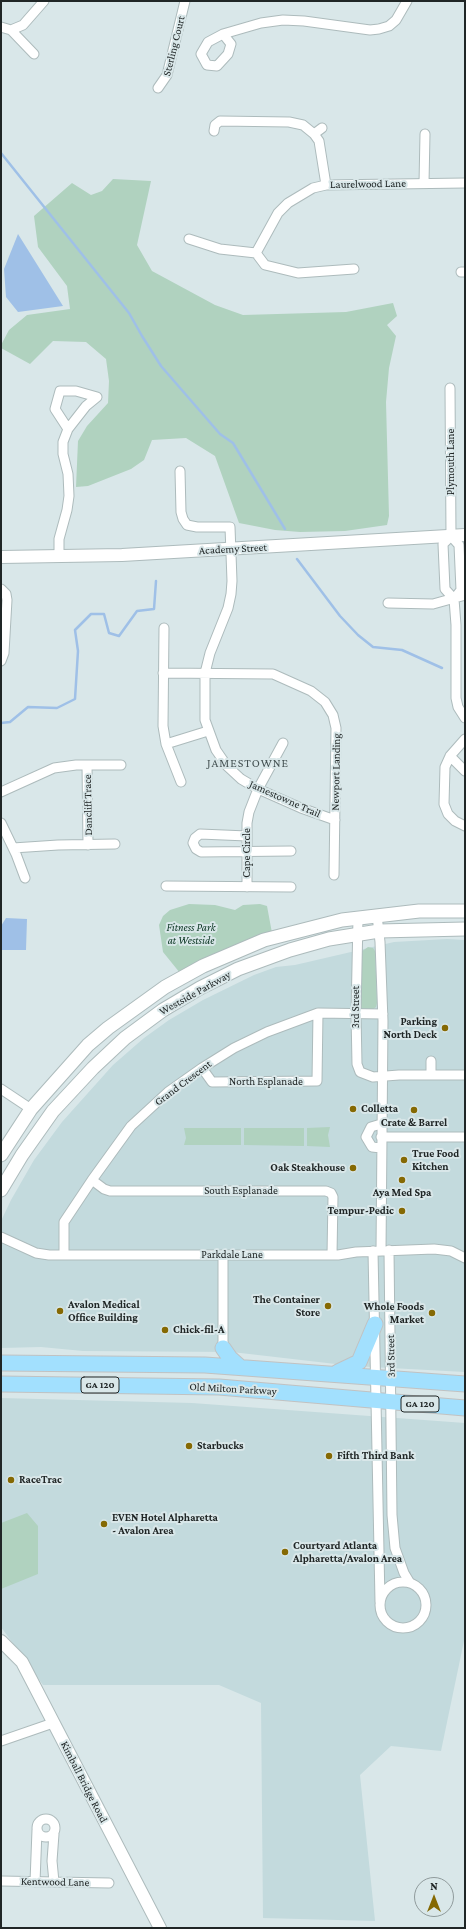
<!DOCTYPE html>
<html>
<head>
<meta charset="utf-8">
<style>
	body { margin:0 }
	#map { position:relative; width:466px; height:1929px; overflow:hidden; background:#d9e7e9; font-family:"Crimson Pro",serif }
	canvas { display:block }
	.frame { position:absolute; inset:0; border:2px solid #202626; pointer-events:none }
	.north { position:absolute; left:414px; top:1877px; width:40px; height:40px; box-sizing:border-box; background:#d9e7e9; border:1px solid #8f9a9b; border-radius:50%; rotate:0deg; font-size:11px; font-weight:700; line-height:16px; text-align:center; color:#202626 }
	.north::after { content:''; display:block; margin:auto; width:14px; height:18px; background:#856903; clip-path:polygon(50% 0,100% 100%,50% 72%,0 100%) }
</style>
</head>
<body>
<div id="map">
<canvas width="466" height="1929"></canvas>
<div class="frame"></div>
<div class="north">N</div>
</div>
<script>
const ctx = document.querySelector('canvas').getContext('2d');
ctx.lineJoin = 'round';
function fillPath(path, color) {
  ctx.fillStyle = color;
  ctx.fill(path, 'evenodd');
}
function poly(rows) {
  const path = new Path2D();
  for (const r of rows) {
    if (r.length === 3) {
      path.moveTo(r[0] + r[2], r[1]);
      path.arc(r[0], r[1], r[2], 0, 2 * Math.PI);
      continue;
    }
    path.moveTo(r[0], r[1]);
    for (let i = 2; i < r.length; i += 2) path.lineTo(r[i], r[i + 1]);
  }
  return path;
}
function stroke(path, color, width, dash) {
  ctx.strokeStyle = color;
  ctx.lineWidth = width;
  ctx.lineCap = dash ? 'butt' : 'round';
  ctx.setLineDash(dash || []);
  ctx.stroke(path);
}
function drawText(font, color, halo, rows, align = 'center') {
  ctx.font = font + ' "Crimson Pro",serif';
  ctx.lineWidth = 4;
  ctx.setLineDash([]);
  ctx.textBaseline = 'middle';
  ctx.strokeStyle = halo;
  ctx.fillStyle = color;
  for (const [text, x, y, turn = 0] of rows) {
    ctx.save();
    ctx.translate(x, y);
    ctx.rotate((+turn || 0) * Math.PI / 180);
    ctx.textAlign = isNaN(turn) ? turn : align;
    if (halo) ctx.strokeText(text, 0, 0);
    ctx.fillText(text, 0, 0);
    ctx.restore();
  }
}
fillPath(poly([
	[447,939,465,940,465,1372,353,1366,232,1352,83,1351,41,1347,1,1348,1,1221,11,1200,34,1160,62,1122,113,1065,144,1038,169,1020,203,1000,254,975,276,967,295,965,394,942],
	[1,1398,192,1403,465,1423,465,1636,441,1751,391,1746,360,1775,375,1921,263,1918,261,1703,219,1685,43,1685,1,1627]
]), '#c3dadd');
fillPath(poly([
	[113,179,151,181,137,245,152,271,215,305,243,315,346,312,393,303,397,316,387,325,396,336,389,368,386,402,389,516,387,525,345,531,300,532,275,530,239,523,215,456,186,438,152,440,144,460,131,469,88,486,76,487,78,441,87,426,108,403,109,381,106,359,86,342,53,341,30,364,1,348,1,345,9,330,27,315,70,309,67,286,38,247,34,216,72,183,91,195,102,191],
	[189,904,215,905,235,910,243,905,260,904,267,906,272,933,180,973,163,952,159,925,163,916,170,910],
	[368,947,373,948,375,951,377,1003,376,1007,373,1009,362,1009,360,1007,361,952],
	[330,1127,328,1135,330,1147,307,1146,307,1128],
	[184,1128,241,1128,241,1145,184,1145,186,1138],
	[244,1128,304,1128,304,1146,244,1145],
	[27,1513,38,1526,38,1574,1,1589,1,1523]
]), '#b0d2bf');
fillPath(poly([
	[18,234,63,306,18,312,6,297,4,269],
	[6,918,27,919,26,950,1,950,1,926]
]), '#9fc0e7');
stroke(poly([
	[1,153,129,313,142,336,161,366,220,434,233,443,285,529],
	[297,559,340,616,358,635,373,647,402,650,442,668],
	[1,723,10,722,28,707,57,708,75,699,78,651,75,630,91,614,104,614,109,633,119,636,137,611,154,609,156,581]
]), '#9fc0e7', 2.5);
const minor = poly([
	[1,27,11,30,23,25,44,1],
	[11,30,34,54],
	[223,34,261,23,283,20,304,21,370,30,379,29,389,26,396,20,407,1],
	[223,34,231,44,228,54,217,66,207,65,201,54,208,42,223,34],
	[158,88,167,75,185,1],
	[214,131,215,125,220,121,289,122,303,125,314,134,319,141,326,185],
	[314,134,322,128],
	[424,183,425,134],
	[189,239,220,249,256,253,265,265,298,273,354,269],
	[256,253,278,213,288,203,313,188,326,185,465,183],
	[461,272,465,272],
	[450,388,451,536],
	[180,471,181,512,183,519,187,525,197,527,230,527,232,581,231,594,228,608,210,653,205,673,205,720,216,750,227,766,241,779,258,789,301,808,335,820],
	[451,536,443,544,445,589,454,599,456,625,456,698,458,707,465,718],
	[451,536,459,545,461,590,454,599],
	[59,557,59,539,67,510,69,496,68,474,63,454,63,442,68,429,86,406,97,397,76,391,60,391,55,409,68,429],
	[1,589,6,594,7,600,4,653,1,661],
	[388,603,433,604,465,595],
	[164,628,163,726,166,744,181,782],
	[163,673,273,674,311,691,325,702,333,715,336,728,334,875],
	[166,744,208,731],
	[450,756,465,739],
	[87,765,88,845],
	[465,771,450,756,445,767,444,804,448,814,455,821,465,826],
	[1,792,54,768,76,765,121,765],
	[1,823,16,854,25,878],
	[247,836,200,834,195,838,193,843,196,849,201,852,291,851],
	[13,848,58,845,115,844],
	[166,886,291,887],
	[247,887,247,823,249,812,258,789,283,743],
	[377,915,380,942,383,1021,381,1251],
	[358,918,356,1014,357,1064,360,1072,373,1077,399,1075,465,1075],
	[202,1068,212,1082,317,1081,318,1013],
	[431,1075,431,1061],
	[1,1089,31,1109],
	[381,1124,371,1127,366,1137,372,1147,381,1148],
	[381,1137,465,1137],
	[92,1180,104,1189,110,1191,326,1191,331,1193,333,1197,332,1255],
	[1,1237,36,1253,49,1255,338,1255,356,1252,434,1249,451,1251,465,1258],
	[389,1250,392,1515,395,1548,404,1573,410,1583],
	[373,1251,380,1602],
	[64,1255,64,1222,92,1180,131,1126,168,1092,202,1068,234,1048,267,1032,318,1013,383,1014],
	[223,1348,223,1255],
	[403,1605,23],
	[1,1741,53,1723],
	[46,1828,9],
	[54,1834,52,1861,54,1882],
	[1,1881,109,1883],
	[35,1882,37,1830]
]);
const tertiary = poly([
	[1,557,122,555,465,535],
	[1,1641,22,1662,160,1928]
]);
const secondary = poly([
	[1,1155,31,1109,88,1045,108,1028,165,987,203,966,264,940,342,920,419,911,465,911],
	[1,1190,22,1155,53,1111,93,1068,125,1038,163,1010,200,988,238,969,290,950,329,939,379,931,465,929]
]);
const trunk = poly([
	[223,1348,230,1358,240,1367],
	[1,1363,205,1365,465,1384],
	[338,1372,359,1362,375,1324],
	[1,1384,219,1387,465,1408]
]);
stroke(minor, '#adbbbc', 11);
stroke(tertiary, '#adbbbc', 14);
stroke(secondary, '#adbbbc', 15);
stroke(trunk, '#c1c2c2', 17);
stroke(minor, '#fff', 9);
stroke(tertiary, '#fff', 12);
stroke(secondary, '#fff', 13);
stroke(trunk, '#a2e0fe', 15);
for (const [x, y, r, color] of [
	[445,1028,4,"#856903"],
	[353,1109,4,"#856903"],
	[414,1110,4,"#856903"],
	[404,1160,4,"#856903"],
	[353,1168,4,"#856903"],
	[402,1180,4,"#856903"],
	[402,1211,4,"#856903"],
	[328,1306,4,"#856903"],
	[60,1311,4,"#856903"],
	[432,1313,4,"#856903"],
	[165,1330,4,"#856903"],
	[189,1446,4,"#856903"],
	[329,1456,4,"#856903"],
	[11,1480,4,"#856903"],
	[104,1524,4,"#856903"],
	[285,1552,4,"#856903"]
]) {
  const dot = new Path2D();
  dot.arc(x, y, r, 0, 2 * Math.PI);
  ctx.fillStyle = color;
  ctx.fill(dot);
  stroke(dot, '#d9e7e9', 1.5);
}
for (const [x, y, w] of [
	[100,1385,38],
	[420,1404,38]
]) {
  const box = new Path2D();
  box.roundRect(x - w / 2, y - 8, w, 16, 3);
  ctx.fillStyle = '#d9e7e9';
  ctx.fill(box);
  stroke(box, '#202626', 1);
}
drawText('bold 10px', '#202626', null, [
	["GA 120",100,1385],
	["GA 120",420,1404]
]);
drawText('11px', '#202626', '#d9e7e9', [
	["Sterling Court",174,46,-76],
	["Laurelwood Lane",368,184,-1],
	["Plymouth Lane",451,462,-90],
	["Academy Street",233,549,-3],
	["Newport Landing",336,772,-89],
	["Jamestowne Trail",285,799,24],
	["Dancliff Trace",88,805,-91],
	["Cape Circle",247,853,-90],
	["Westside Parkway",195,993,-29],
	["3rd Street",356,1007,-90],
	["North Esplanade",266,1082],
	["Grand Crescent",183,1083,-37],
	["South Esplanade",241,1191],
	["Parkdale Lane",232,1255],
	["3rd Street",391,1356,-91],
	["Old Milton Parkway",233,1389,3],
	["Kimball Bridge Road",84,1782,63],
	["Kentwood Lane",55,1882,1]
]);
drawText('italic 11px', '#083320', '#d9e7e9', [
	["Fitness Park",191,928],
	["at Westside",191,941]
]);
drawText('bold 11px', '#202626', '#d9e7e9', [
	["Parking",437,1022,"right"],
	["North Deck",437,1035,"right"],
	["Colletta",361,1109],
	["Crate & Barrel",414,1123,"center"],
	["True Food",412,1154],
	["Kitchen",412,1167],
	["Oak Steakhouse",345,1168,"right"],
	["Aya Med Spa",402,1193,"center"],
	["Tempur-Pedic",394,1211,"right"],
	["The Container",320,1300,"right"],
	["Store",320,1313,"right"],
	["Avalon Medical",68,1305],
	["Office Building",68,1318],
	["Whole Foods",424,1307,"right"],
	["Market",424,1320,"right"],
	["Chick-fil-A",173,1330],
	["Starbucks",197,1446],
	["Fifth Third Bank",337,1456],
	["RaceTrac",19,1480],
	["EVEN Hotel Alpharetta",112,1518],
	["- Avalon Area",112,1531],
	["Courtyard Atlanta",293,1546],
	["Alpharetta/Avalon Area",293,1559]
], 'left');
ctx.letterSpacing = '1px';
drawText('12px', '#455253', '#d9e7e9', [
	["JAMESTOWNE",248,763]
]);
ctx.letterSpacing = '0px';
</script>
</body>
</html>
